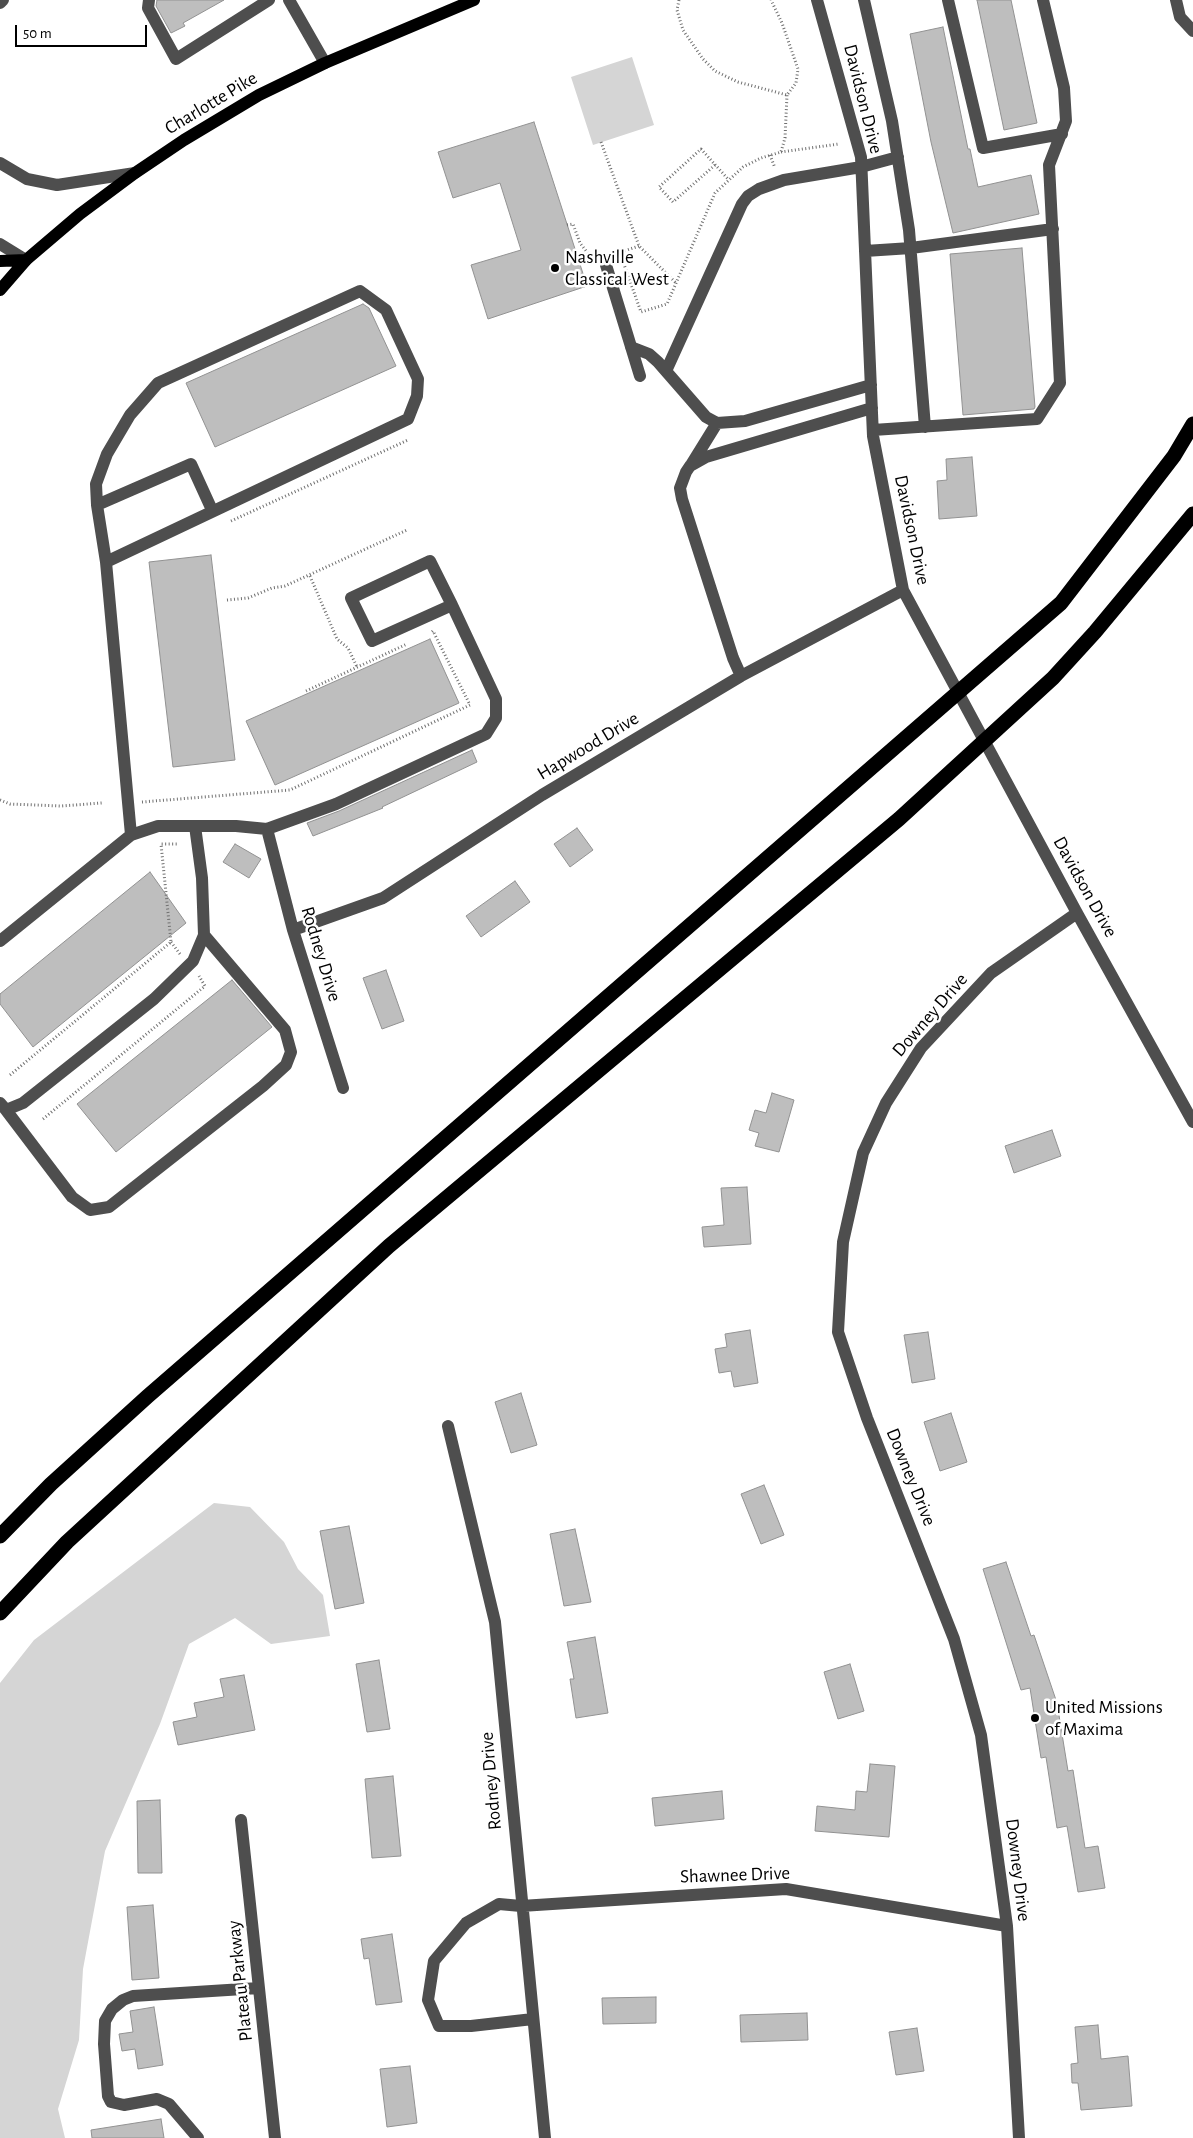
<!DOCTYPE html>
<html>
<head>
<meta charset="utf-8">
<style>
	body { margin:0 }
	#map { position:relative; width:1193px; height:2138px; overflow:hidden; background:#fff; font-family:"Alegreya Sans",sans-serif }
	canvas { display:block }
	.scale { position:absolute; left:15px; top:25px; width:132px; height:22px; box-sizing:border-box; border:2px solid #000; border-top:0; padding-left:6px; font-size:15px; line-height:18px; white-space:nowrap; color:#000; -webkit-text-stroke:4px #fff; paint-order:stroke }
</style>
</head>
<body>
<div id="map">
<canvas width="1193" height="2138"></canvas>
<div class="scale">50 m</div>
</div>
<script>
const ctx = document.querySelector('canvas').getContext('2d');
ctx.lineJoin = 'round';
function fillPath(path, color) {
  ctx.fillStyle = color;
  ctx.fill(path, 'evenodd');
}
function poly(rows) {
  const path = new Path2D();
  for (const r of rows) {
    path.moveTo(r[0], r[1]);
    for (let i = 2; i < r.length; i += 2) path.lineTo(r[i], r[i + 1]);
  }
  return path;
}
function stroke(path, color, width, dash) {
  ctx.strokeStyle = color;
  ctx.lineWidth = width;
  ctx.lineCap = dash ? 'butt' : 'round';
  ctx.setLineDash(dash || []);
  ctx.stroke(path);
}
function drawText(font, color, halo, rows, align = 'center') {
  ctx.font = font + ' "Alegreya Sans",sans-serif';
  ctx.lineWidth = 5;
  ctx.setLineDash([]);
  ctx.textBaseline = 'middle';
  ctx.strokeStyle = halo;
  ctx.fillStyle = color;
  for (const [text, x, y, turn = 0] of rows) {
    ctx.save();
    ctx.translate(x, y);
    ctx.rotate((+turn || 0) * Math.PI / 180);
    ctx.textAlign = isNaN(turn) ? turn : align;
    if (halo) ctx.strokeText(text, 0, 0);
    ctx.fillText(text, 0, 0);
    ctx.restore();
  }
}
fillPath(poly([
	[632,57,654,125,593,145,571,77],
	[214,1503,250,1507,284,1542,298,1569,323,1595,330,1636,271,1644,235,1618,189,1644,160,1724,105,1851,83,1969,79,2040,58,2109,65,2138,0,2138,0,1683,34,1640]
]), '#d5d5d5');
const building = poly([
	[157,0,224,0,183,23,185,26,171,33,156,6,157,0],
	[977,0,1011,0,1037,123,1004,130,977,0],
	[943,27,968,149,970,149,978,187,1031,175,1039,214,953,233,931,142,910,34,943,27],
	[534,122,587,286,488,319,471,265,521,250,500,183,453,198,438,152,534,122],
	[1022,248,1035,407,1034,409,963,415,950,254,1022,248],
	[363,304,369,308,396,366,215,447,186,383,363,304],
	[972,457,977,516,939,519,937,481,947,480,946,459,972,457],
	[211,555,235,760,173,767,149,562,211,555],
	[430,639,459,703,275,785,246,721,430,639],
	[472,750,477,762,382,807,383,808,313,836,307,823,339,811,472,750],
	[577,828,593,850,570,867,554,844,577,828],
	[235,844,261,859,249,878,223,862,235,844],
	[150,872,186,923,33,1047,0,1004,0,994,150,872],
	[515,881,530,902,481,937,466,916,515,881],
	[386,970,404,1021,382,1029,363,978,386,970],
	[232,980,272,1027,116,1152,77,1104,232,980],
	[772,1093,794,1100,779,1152,755,1146,759,1133,749,1130,755,1110,766,1113,772,1093],
	[1052,1130,1061,1156,1014,1173,1005,1146,1052,1130],
	[747,1187,751,1244,704,1247,702,1227,724,1225,721,1188,747,1187],
	[750,1330,758,1383,734,1387,731,1371,719,1373,715,1349,727,1347,725,1334,750,1330],
	[928,1332,935,1379,912,1383,904,1335,928,1332],
	[521,1393,537,1445,511,1453,495,1402,521,1393],
	[951,1413,967,1462,940,1471,924,1422,951,1413],
	[764,1485,784,1535,761,1544,741,1494,764,1485],
	[349,1526,364,1603,335,1609,320,1531,349,1526],
	[575,1529,591,1602,564,1606,550,1534,575,1529],
	[1006,1562,1031,1636,1034,1635,1057,1703,1068,1771,1073,1770,1085,1848,1098,1846,1105,1888,1078,1892,1067,1826,1057,1828,1046,1757,1041,1758,1030,1688,1021,1690,983,1569,1006,1562],
	[595,1637,608,1713,576,1718,570,1679,574,1679,567,1642,595,1637],
	[379,1660,390,1729,367,1732,356,1664,379,1660],
	[850,1664,864,1711,838,1719,824,1672,850,1664],
	[244,1675,255,1730,178,1745,173,1722,197,1717,194,1703,224,1697,220,1679,244,1675],
	[870,1764,895,1766,889,1837,815,1831,817,1806,855,1810,856,1791,867,1792,870,1764],
	[393,1776,401,1856,372,1858,365,1779,393,1776],
	[722,1791,724,1819,655,1826,652,1798,722,1791],
	[160,1800,162,1873,138,1873,137,1801,160,1800],
	[153,1905,159,1978,132,1980,127,1907,153,1905],
	[392,1934,402,2002,376,2005,369,1958,364,1959,361,1939,392,1934],
	[656,1997,656,2023,603,2024,602,1998,656,1997],
	[154,2007,163,2065,138,2069,135,2049,122,2051,119,2034,133,2032,130,2011,154,2007],
	[807,2013,808,2040,741,2042,740,2015,807,2013],
	[1098,2025,1101,2059,1128,2056,1132,2106,1081,2110,1078,2083,1072,2083,1071,2064,1078,2063,1075,2027,1098,2025],
	[917,2028,924,2071,896,2075,889,2032,917,2028],
	[410,2066,417,2123,387,2127,380,2069,410,2066],
	[161,2119,164,2138,92,2138,91,2130,161,2119]
]);
fillPath(building, '#bebebe');
stroke(building, '#929292', 1);
stroke(poly([
	[679,0,677,10,683,30,703,59,715,71,738,82,787,95,796,83,798,69,782,23,771,0],
	[601,142,639,246,676,283],
	[781,152,839,144],
	[770,155,775,168],
	[715,165,673,202,659,187,701,149,728,179],
	[567,225,573,224,580,243,593,260],
	[618,253,639,246],
	[620,253,641,312,667,304,715,193,743,167,761,158,781,152,785,138,787,95],
	[231,521,408,440],
	[310,576,337,639,348,648,357,667],
	[227,600,248,598,272,588,285,586,407,530],
	[306,691,407,644],
	[0,800,10,804,61,806,102,803],
	[142,802,290,790,470,705,433,631,431,633],
	[171,942,180,954],
	[10,1075,171,942,161,844,177,844],
	[43,1119,205,986,199,976]
]), '#707070', 3, [1, 2.5]);
stroke(poly([
	[149,0,148,8,176,59,269,0],
	[289,0,325,63],
	[817,0,861,157,873,436,903,590,1077,913,1193,1122],
	[864,0,892,121,909,230,925,427],
	[948,0,983,148,1062,134],
	[1176,0,1180,17,1193,31],
	[0,3,3,0],
	[0,163,27,179,57,185,135,173],
	[0,244,26,260],
	[865,251,911,248,1053,229],
	[606,265,640,376],
	[631,347,649,354,658,362,706,417,717,423,745,421,871,385],
	[666,371,742,204,748,196,759,189,784,180,861,167,898,157],
	[873,430,1037,419,1060,383,1049,165,1066,121,1064,88,1043,0],
	[691,465,717,423],
	[97,505,191,464,212,510],
	[106,562,408,419,417,396,418,379,386,310,360,291,158,383,130,415,107,454,96,484,97,505,106,562,131,835],
	[741,676,733,658,682,499,680,488,686,472,690,466,706,457,872,408],
	[267,829,293,930,343,1088],
	[293,930,383,898,542,795,741,676,903,590],
	[0,941,131,835,158,826,236,826,267,829,336,804,486,734,496,718,496,699,452,605,430,561,351,598,372,641,452,605],
	[0,1103,6,1110,23,1103,154,999,193,961,204,935,202,878,195,826],
	[6,1110,72,1197,90,1210,109,1207,263,1086,286,1065,291,1052,285,1030,204,935],
	[448,1426,495,1622,545,2138],
	[241,1820,275,2138],
	[533,2019,471,2026,439,2026,428,2000,434,1961,466,1923,499,1904,521,1906,786,1889,1007,1926],
	[198,2138,169,2104,157,2099,124,2105,111,2102,108,2096,104,2044,105,2021,112,2009,123,2000,133,1996,259,1988],
	[1019,2138,1007,1926,981,1735,954,1639,867,1418,838,1332,843,1242,863,1153,886,1103,921,1048,991,973,1077,913]
]), '#4e4e4e', 12);
stroke(poly([
	[0,261,26,260],
	[0,290,26,260,80,214,135,173,184,140,259,95,325,63,474,0]
]), '#000', 12);
stroke(poly([
	[0,1536,51,1484,148,1396,1061,603,1174,456,1193,424],
	[0,1613,67,1542,389,1246,899,819,1053,678,1095,632,1193,514]
]), '#000', 15);
for (const [x, y, r, color] of [
	[555,268,5,"#000"],
	[1035,1718,5,"#000"]
]) {
  const dot = new Path2D();
  dot.arc(x, y, r, 0, 2 * Math.PI);
  ctx.fillStyle = color;
  ctx.fill(dot);
  stroke(dot, '#fff', 2);
}
drawText('19px', '#000', '#fff', [
	["Davidson Drive",863,99,76],
	["Charlotte Pike",211,103,-31],
	["Davidson Drive",912,530,78],
	["Hapwood Drive",588,746,-31],
	["Davidson Drive",1085,887,61],
	["Rodney Drive",321,954,73],
	["Downey Drive",930,1015,-49],
	["Downey Drive",911,1477,68],
	["Rodney Drive",491,1781,-95],
	["Downey Drive",1018,1870,83],
	["Shawnee Drive",735,1875,-2],
	["Plateau Parkway",240,1981,-96]
]);
drawText('19px', '#000', '#fff', [
	["Nashville",565,257],
	["Classical West",565,279],
	["United Missions",1045,1707],
	["of Maxima",1045,1729]
], 'left');
</script>
</body>
</html>
